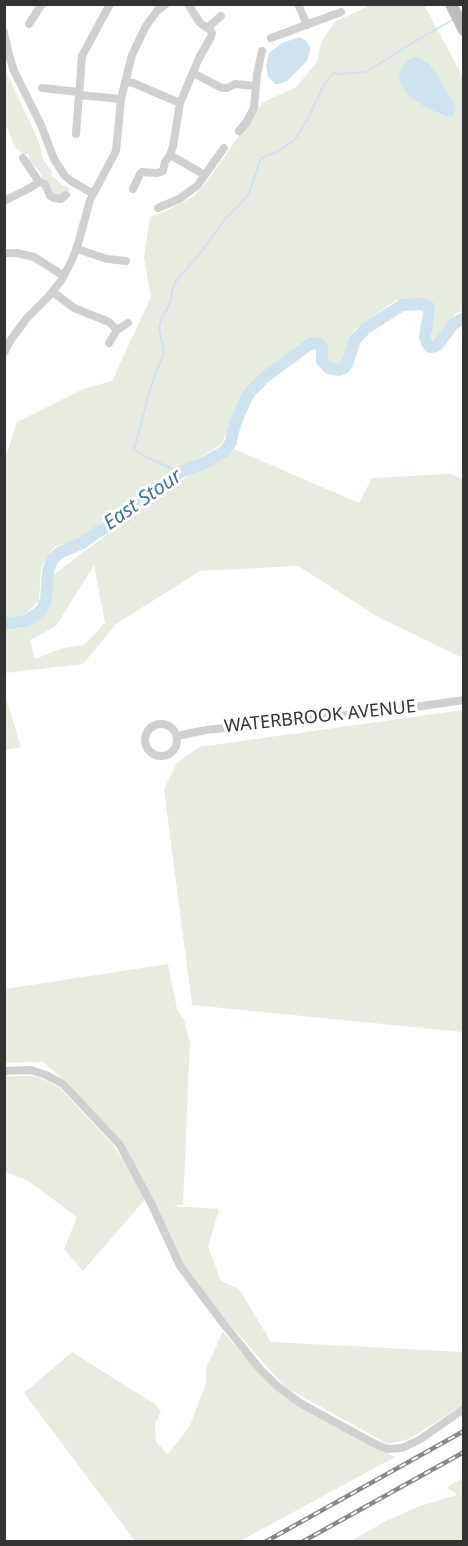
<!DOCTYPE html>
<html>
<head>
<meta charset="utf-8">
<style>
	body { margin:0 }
	#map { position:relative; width:468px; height:1546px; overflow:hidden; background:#fff; font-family:"Noto Sans",sans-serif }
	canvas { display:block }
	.frame { position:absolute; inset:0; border:6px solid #333; pointer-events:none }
</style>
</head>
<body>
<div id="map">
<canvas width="468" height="1546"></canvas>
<div class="frame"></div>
</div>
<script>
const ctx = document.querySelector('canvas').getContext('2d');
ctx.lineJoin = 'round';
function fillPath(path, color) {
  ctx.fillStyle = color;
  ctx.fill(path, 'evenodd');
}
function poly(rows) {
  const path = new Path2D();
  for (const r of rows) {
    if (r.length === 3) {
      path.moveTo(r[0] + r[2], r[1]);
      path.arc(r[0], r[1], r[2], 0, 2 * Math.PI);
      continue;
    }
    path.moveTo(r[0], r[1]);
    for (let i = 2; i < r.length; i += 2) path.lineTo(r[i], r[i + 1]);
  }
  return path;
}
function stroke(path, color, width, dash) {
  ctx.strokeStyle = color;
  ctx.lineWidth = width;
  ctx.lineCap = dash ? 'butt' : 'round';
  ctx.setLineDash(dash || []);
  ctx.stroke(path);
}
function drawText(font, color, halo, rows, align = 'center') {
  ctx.font = font + ' "Noto Sans",sans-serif';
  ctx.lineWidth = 6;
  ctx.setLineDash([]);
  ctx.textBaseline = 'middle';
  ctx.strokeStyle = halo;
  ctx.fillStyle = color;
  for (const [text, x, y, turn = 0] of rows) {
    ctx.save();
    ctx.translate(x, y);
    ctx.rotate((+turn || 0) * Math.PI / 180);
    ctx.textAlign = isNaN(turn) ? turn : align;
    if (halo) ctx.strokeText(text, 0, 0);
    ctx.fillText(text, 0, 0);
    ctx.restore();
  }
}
fillPath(poly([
	[421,4,424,5,463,77,463,311,456,313,445,329,433,341,431,331,436,313,429,302,396,300,354,330,342,364,331,363,326,359,328,347,320,339,299,344,245,389,222,444,193,462,172,472,75,541,54,547,41,568,39,601,23,616,5,619,5,459,17,422,83,389,112,381,151,297,144,258,150,217,170,209,194,196,208,180,262,103,296,87,317,62,322,40,336,21,361,10,370,5],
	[4,67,39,142,43,159,52,172,51,175,63,186,66,186,70,189,64,194,56,197,53,194,53,191,47,180,40,178,42,176,38,169,29,162,29,154,23,154,15,147,5,123],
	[234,449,359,503,372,478,450,474,463,479,463,658,380,618,298,566,200,571,116,624,83,664,5,673,5,630,23,628,50,604,52,576,170,487],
	[94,565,105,623,84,645,63,648,35,659,30,640,56,626],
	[5,695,21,747,5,750,4,750],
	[463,710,463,1032,192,1005,164,789,177,763,199,747],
	[168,964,177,1009,184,1020,190,1043,183,1205,170,1206,219,1209,208,1247,221,1281,239,1289,271,1342,463,1352,463,1405,409,1439,388,1444,285,1387,225,1319,182,1265,122,1144,71,1086,43,1062,5,1063,5,989],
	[5,1076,32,1076,45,1080,60,1088,114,1146,147,1197,83,1271,64,1249,77,1217,27,1180,5,1172],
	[223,1332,273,1388,319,1416,395,1457,240,1541,135,1541,24,1393,72,1352,156,1405,161,1412,155,1423,156,1442,168,1454,190,1426,206,1384,206,1368],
	[463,1478,463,1541,351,1541,386,1521,420,1506,457,1495,447,1487]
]), '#e6ecdf');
fillPath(poly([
	[299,37,305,40,310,47,310,51,307,61,287,81,279,84,275,84,268,76,266,66,269,53,282,43],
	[416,57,428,63,438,76,455,106,456,110,452,116,446,116,425,107,410,97,400,84,399,77,402,66,408,60]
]), '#cfe2ee');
stroke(poly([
	[180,472,148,458,134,450,151,386,164,352,159,328,161,320,171,301,172,291,176,281,202,251,225,219,244,200,250,191,261,158,279,151,295,139,306,122,324,85,333,73,340,74,366,72,414,42,454,19]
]), '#cfe2ee', 2);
stroke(poly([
	[4,624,26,621,42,610,46,600,48,571,53,559,59,553,82,543,99,531,125,517,180,472,202,464,225,451,231,442,233,431,239,414,248,395,253,389,265,377,307,346,313,343,319,344,322,347,322,361,329,368,338,370,344,368,347,364,355,340,365,329,402,305,423,304,429,307,429,313,425,337,427,343,430,347,436,346,440,342,453,324,464,318]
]), '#cfe2ee', 12);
stroke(poly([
	[298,4,307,25],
	[29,24,42,4],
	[207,28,221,16],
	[4,32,9,55,14,71,41,125,54,159,65,176,71,181,92,193],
	[271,38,341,12],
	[193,73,222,88,227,88,235,84,256,86],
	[125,82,133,83,180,103],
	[42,88,78,92],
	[79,95,121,99],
	[239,131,246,123,254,108,257,74,262,51],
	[76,134,82,56,110,4],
	[170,155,205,175],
	[23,158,39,182,45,184,50,196,54,198,61,199,66,195],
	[133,189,140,174,142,172,157,173,163,171,165,162,170,155,173,146,180,103,199,58,211,37,212,33,210,30,200,23,188,4],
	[4,201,30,188,39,182],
	[158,208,179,199,197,186,224,148],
	[77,249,107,259,126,261],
	[4,253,17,253,34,257,64,276],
	[53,292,74,308,109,322,117,330],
	[109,343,117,330,128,323],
	[4,353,10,341,27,318,48,297,61,281,72,260,78,244,90,200,116,151,121,99,132,55,146,26,157,11,166,4],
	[161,740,16],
	[177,736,206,730,394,710,464,700],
	[4,1071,31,1070,46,1075,63,1084,120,1145,152,1205,180,1266,223,1323,260,1369,277,1386,300,1403,377,1445,388,1449,402,1448,419,1440,464,1409]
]), '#d0d0d0', 8);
stroke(poly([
	[451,4,464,30]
]), '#bdbdbd', 12);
const rail = poly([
	[265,1542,464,1431],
	[302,1542,464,1452]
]);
stroke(rail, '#888', 4.5);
stroke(rail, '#fff', 2, [7]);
drawText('18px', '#333', '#fff', [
	["WATERBROOK AVENUE",320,717,-6]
]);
drawText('italic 20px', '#3f7597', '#fff', [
	["East Stour",143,500,-35]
]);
</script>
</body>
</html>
